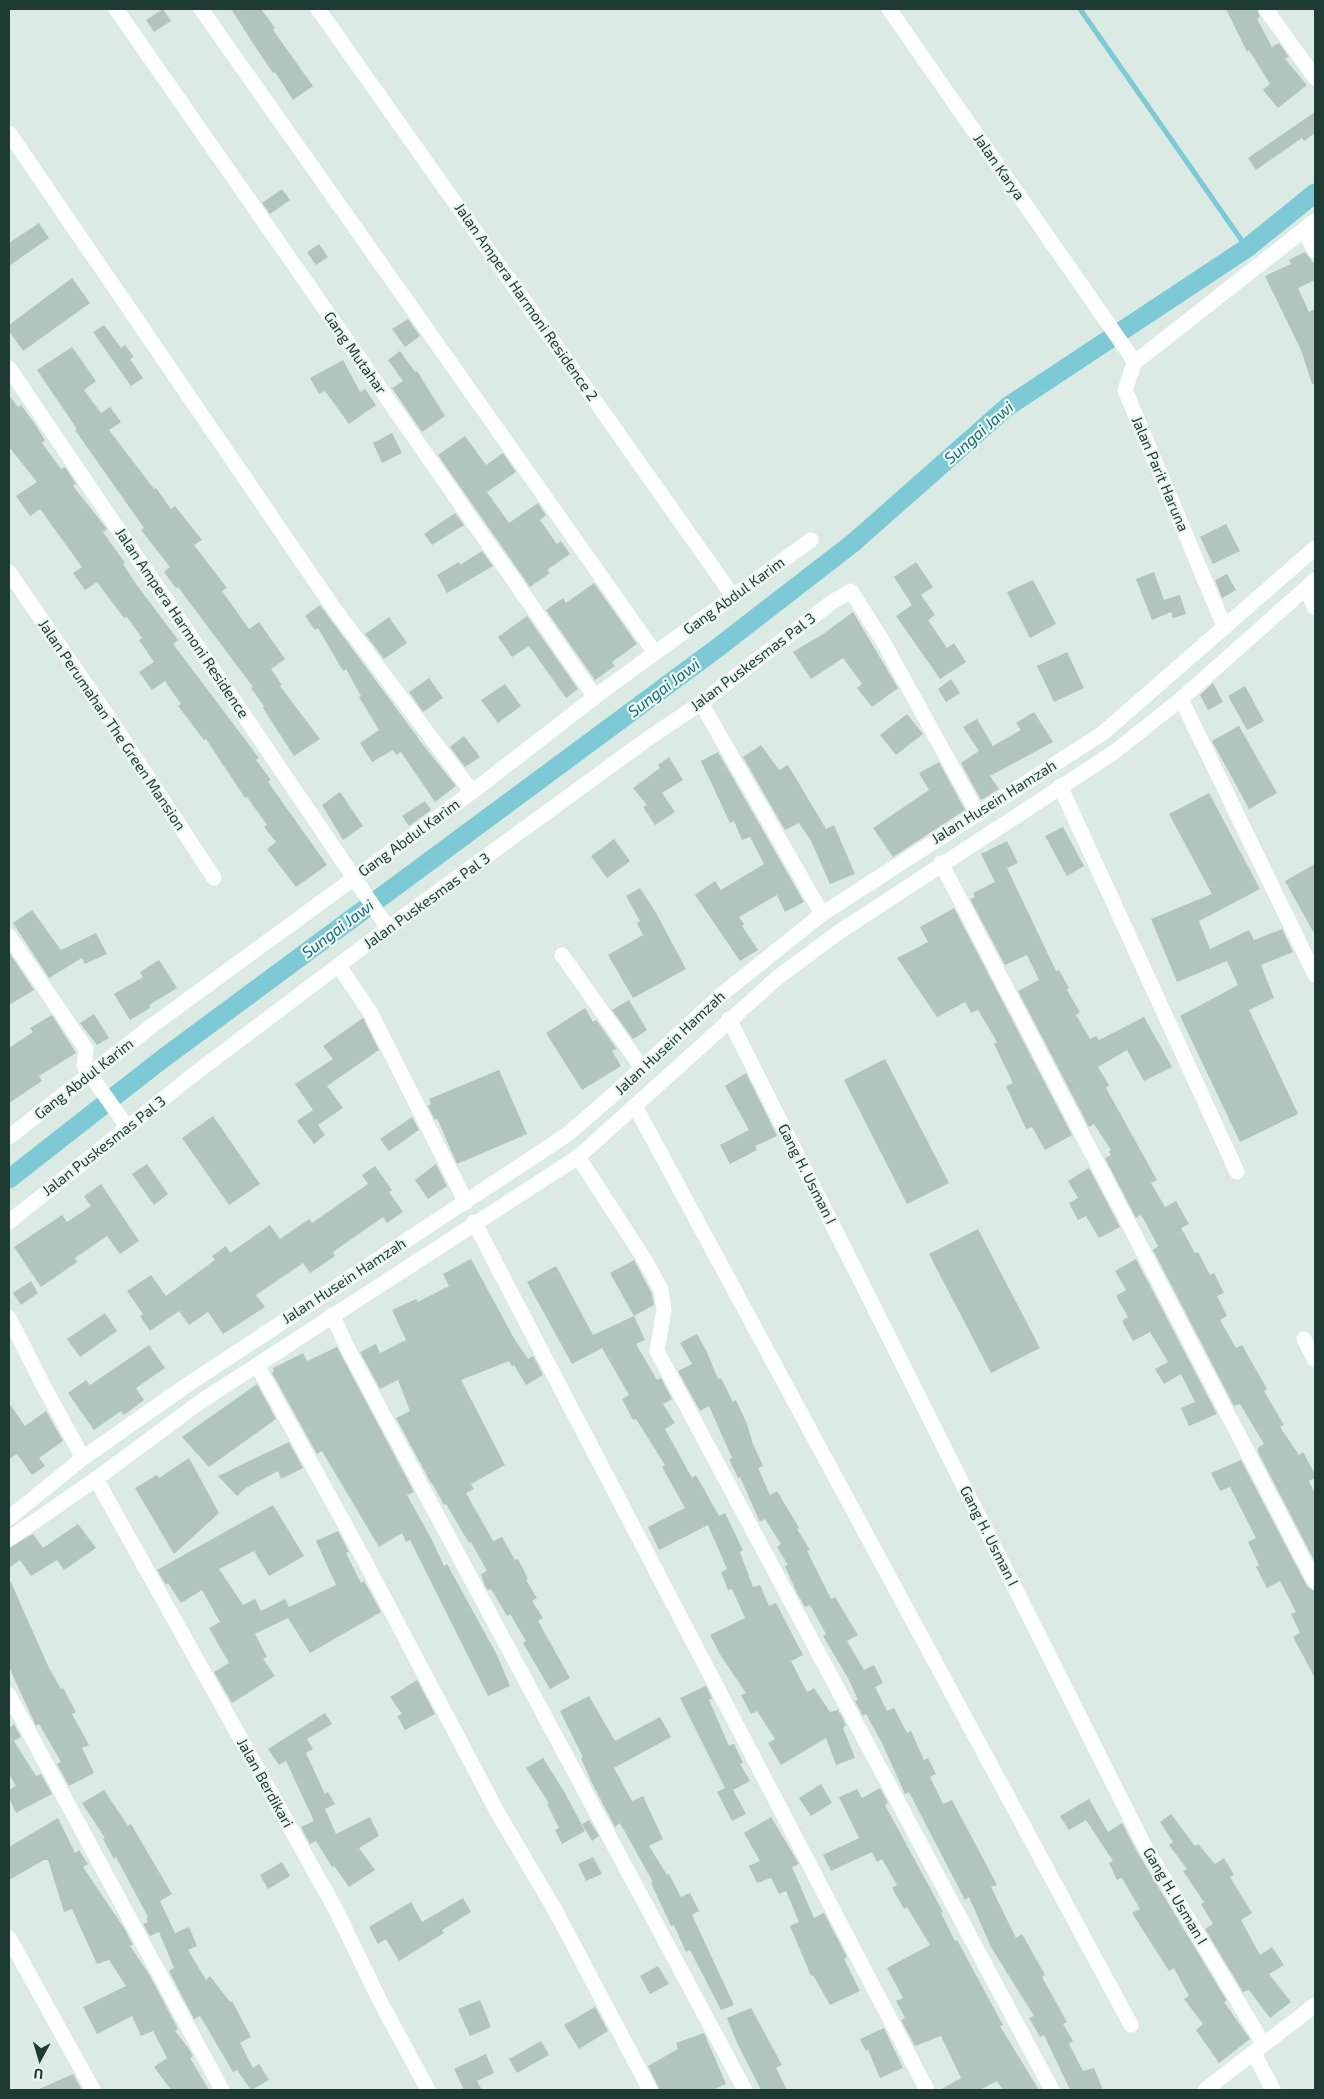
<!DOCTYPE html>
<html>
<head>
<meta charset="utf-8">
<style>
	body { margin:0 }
	#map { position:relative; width:1324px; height:2099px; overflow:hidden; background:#dceae4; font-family:"Exo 2",sans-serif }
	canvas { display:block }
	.frame { position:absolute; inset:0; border:10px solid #1d3b32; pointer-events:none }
	.north { position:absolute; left:15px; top:2034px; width:50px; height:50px; -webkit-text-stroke:4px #ecf7f1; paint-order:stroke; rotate:186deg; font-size:14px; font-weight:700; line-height:20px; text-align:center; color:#1d3b32 }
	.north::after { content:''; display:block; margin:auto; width:18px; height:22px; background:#1d3b32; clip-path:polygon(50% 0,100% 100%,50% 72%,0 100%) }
</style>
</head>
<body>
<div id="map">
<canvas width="1324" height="2099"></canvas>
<div class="frame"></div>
<div class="north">U</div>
</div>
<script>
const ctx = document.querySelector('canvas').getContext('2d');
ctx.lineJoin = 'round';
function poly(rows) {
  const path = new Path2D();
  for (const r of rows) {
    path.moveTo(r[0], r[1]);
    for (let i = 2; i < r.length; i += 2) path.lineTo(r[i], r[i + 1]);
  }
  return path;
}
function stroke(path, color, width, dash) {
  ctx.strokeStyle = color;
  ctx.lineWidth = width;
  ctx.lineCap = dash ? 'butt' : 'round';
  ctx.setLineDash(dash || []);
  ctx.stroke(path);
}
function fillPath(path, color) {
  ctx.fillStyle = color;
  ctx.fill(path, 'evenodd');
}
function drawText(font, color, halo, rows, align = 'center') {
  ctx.font = font + ' "Exo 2",sans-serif';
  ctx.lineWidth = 4.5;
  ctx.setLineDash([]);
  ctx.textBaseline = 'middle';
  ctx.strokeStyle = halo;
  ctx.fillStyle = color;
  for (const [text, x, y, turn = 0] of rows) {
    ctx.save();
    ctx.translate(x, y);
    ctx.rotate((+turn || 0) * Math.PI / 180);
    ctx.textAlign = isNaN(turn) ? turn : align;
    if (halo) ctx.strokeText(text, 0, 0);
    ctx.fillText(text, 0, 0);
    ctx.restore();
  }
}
stroke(poly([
	[1080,9,1247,248]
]), '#7dc9d6', 5);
stroke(poly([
	[9,1179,161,1060,716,649,853,543,1007,407,1247,248,1315,193]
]), '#7dc9d6', 19);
fillPath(poly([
	[163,9,171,21,154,32,146,20],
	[231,9,261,9,275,28,273,30,313,86,293,100,275,72,273,73,260,54],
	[1226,9,1257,9,1260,17,1257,19,1272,47,1279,43,1289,57,1285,59,1307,85,1278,108,1263,90,1270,84,1249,50,1247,52],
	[1315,112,1315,133,1304,141,1302,138,1256,170,1248,158],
	[282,189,290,200,270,214,262,203],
	[39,223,49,238,9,266,9,243],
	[319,244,328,257,316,265,307,252],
	[1305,252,1315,265,1315,280,1298,288,1309,312,1315,309,1315,383,1312,384,1301,350,1265,276,1291,264,1289,260],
	[72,278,90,303,23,351,9,331,9,325],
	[408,319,420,336,405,347,392,329],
	[104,325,121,348,125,345,134,357,130,359,143,378,131,386,93,332],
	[72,347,96,381,84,390,101,413,110,407,121,422,109,430,154,489,156,488,171,509,175,506,202,540,194,545,227,588,222,591,249,629,259,622,285,659,271,669,282,685,280,686,320,739,294,756,263,708,264,706,251,688,253,687,178,587,176,588,164,572,170,567,141,530,144,528,75,430,77,429,37,370],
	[400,351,415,372,417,371,445,416,422,432,392,388,403,381,388,360],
	[343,360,360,392,365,389,376,405,349,424,325,391,319,394,310,378],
	[9,395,18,407,21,405,35,424,45,440,42,443,61,469,65,467,76,484,73,486,107,529,103,532,125,563,123,564,136,584,178,640,173,644,259,758,256,760,271,780,268,782,327,865,296,887,267,849,276,842,264,827,267,825,247,797,245,798,206,739,204,740,178,706,181,704,165,681,152,690,139,672,154,662,139,640,142,638,127,617,124,618,97,582,85,590,73,573,82,567,40,509,30,516,16,496,37,482,9,447],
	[392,433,402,453,382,463,373,443],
	[465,436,486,465,503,453,516,472,487,492,509,523,538,503,546,515,540,520,557,544,561,541,570,554,547,570,550,573,530,587,438,455],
	[455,513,464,525,432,545,424,534],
	[1226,524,1240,551,1213,564,1200,537],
	[482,551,493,566,447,593,437,575,459,562,460,565],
	[916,562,933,587,921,595,935,615,928,620,947,648,954,643,966,662,940,679,896,616,912,605,894,577],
	[1154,572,1164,600,1180,595,1186,614,1173,618,1171,612,1152,620,1136,579],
	[1227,574,1236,590,1222,598,1215,580],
	[1033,580,1056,624,1030,638,1007,592],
	[594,583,637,644,612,662,615,666,595,680,546,610,563,598,566,603],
	[320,605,427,750,456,786,435,802,401,752,396,755,393,750,372,762,360,743,379,730,359,697,361,696,346,669,343,671,318,628,315,630,305,616],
	[853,612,898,688,872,707,857,688,862,684,843,658,811,679,793,652,823,634],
	[527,616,578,689,566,698,529,646,512,657,498,637],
	[389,617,407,643,384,659,365,634],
	[1067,652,1084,688,1054,702,1037,666],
	[429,678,443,698,423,712,409,692],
	[951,679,960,693,946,702,938,689],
	[1213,683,1223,702,1208,710,1200,695],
	[505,684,521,706,498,723,481,700],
	[1245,686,1264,721,1247,730,1228,696],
	[1034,712,1053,742,990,776,999,789,981,800,961,763,979,751,963,727,977,719,993,746,1021,730,1016,723],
	[907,714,923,734,896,755,880,735],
	[1239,726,1277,793,1249,809,1212,741],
	[464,736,480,757,465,767,450,747],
	[761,745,779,770,788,765,826,829,834,825,855,874,830,884,811,841,799,823,785,830,743,757],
	[718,752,804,902,785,912,777,895,739,917,744,924,742,926,758,950,740,961,695,895,715,881,721,890,764,864,750,837,742,840,734,821,730,823,701,761],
	[669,757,683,780,662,793,675,812,655,825,643,807,647,805,633,788,660,768,658,765],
	[939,762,965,810,893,857,873,828,929,790,919,773],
	[340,792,363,826,343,840,322,805],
	[1209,793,1260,889,1199,921,1210,949,1249,930,1254,940,1282,929,1293,952,1261,965,1274,998,1249,1010,1298,1114,1240,1142,1180,1016,1238,985,1227,961,1177,982,1151,919,1212,894,1169,814],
	[425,801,431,810,409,826,402,816],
	[1063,827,1084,866,1067,876,1045,836],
	[614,839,630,861,607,878,591,856],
	[1007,841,1018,863,1007,868,1056,971,1059,970,1069,988,1067,990,1080,1012,1076,1015,1090,1039,1096,1036,1099,1040,1144,1017,1172,1067,1144,1081,1127,1050,1098,1067,1109,1085,1106,1088,1157,1180,1151,1183,1165,1207,1176,1201,1189,1224,1181,1228,1195,1253,1198,1252,1210,1275,1214,1273,1224,1293,1217,1296,1227,1316,1220,1320,1236,1348,1242,1345,1267,1389,1264,1391,1284,1425,1280,1427,1299,1455,1303,1452,1315,1474,1315,1478,1309,1481,1315,1494,1315,1562,1258,1452,1258,1448,1264,1444,1240,1404,1234,1406,1153,1250,1158,1246,1143,1218,1140,1215,1136,1218,1105,1158,1111,1155,1109,1152,1111,1150,1094,1124,1089,1127,1018,991,1039,980,1027,955,1005,965,970,899,975,897,973,893,995,882,981,854],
	[1315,864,1315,935,1285,881],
	[640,888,656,913,686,969,633,998,608,955,643,935,637,923,640,921,626,896],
	[954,908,1072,1135,1045,1150,1032,1127,1026,1129,1006,1086,1013,1083,994,1044,997,1042,978,1010,971,1013,965,1002,937,1017,897,958,928,942,920,927],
	[32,910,61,950,96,933,107,954,85,964,82,958,49,978,13,923],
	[9,952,34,990,9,1005],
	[159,960,177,988,149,1005,150,1008,130,1020,114,994,143,977,140,972],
	[629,1000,647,1030,633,1039,612,1010],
	[585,1008,593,1022,596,1020,617,1049,612,1051,621,1066,582,1090,546,1033],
	[94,1014,109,1038,97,1045,80,1023],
	[52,1015,76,1053,39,1076,42,1081,9,1103,9,1048,33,1032,30,1028],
	[363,1018,379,1050,327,1086,343,1108,318,1125,325,1135,314,1144,297,1121,313,1110,295,1084,333,1059,323,1046],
	[885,1059,949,1183,907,1204,844,1080],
	[499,1070,527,1134,457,1164,437,1118,435,1120,428,1106,431,1104,429,1099],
	[746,1073,777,1136,755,1146,757,1150,730,1164,720,1145,749,1130,725,1086],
	[213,1116,260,1184,229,1205,182,1138],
	[412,1117,419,1130,389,1151,380,1139],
	[147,1164,168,1194,154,1205,132,1174],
	[436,1164,447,1186,428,1199,415,1180],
	[375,1166,392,1190,389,1192,403,1212,387,1223,383,1217,333,1252,335,1256,310,1273,303,1263,256,1295,265,1307,248,1318,223,1334,208,1312,189,1325,179,1311,150,1331,140,1316,143,1314,127,1291,151,1275,166,1296,215,1260,212,1256,226,1246,230,1253,270,1225,280,1239,309,1219,312,1223,368,1184,362,1175],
	[1089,1168,1120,1227,1099,1238,1086,1216,1078,1220,1069,1203,1078,1198,1068,1181],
	[101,1184,139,1241,120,1254,107,1236,75,1258,77,1262,41,1287,14,1247,62,1215,67,1222,91,1206,84,1196],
	[978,1229,1040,1348,991,1373,929,1254],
	[471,1259,515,1340,528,1359,533,1356,543,1375,526,1385,514,1365,512,1366,509,1361,461,1380,505,1465,471,1484,474,1489,466,1493,493,1541,502,1537,515,1560,518,1559,528,1579,526,1580,537,1598,532,1601,543,1618,538,1621,570,1678,550,1689,523,1643,526,1641,510,1614,507,1616,491,1589,488,1590,485,1586,481,1574,487,1571,471,1542,469,1543,446,1504,444,1505,432,1483,431,1483,396,1418,410,1411,398,1380,380,1389,360,1352,376,1344,380,1353,406,1340,392,1310,416,1299,418,1302,449,1286,443,1274],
	[1136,1259,1217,1414,1189,1426,1181,1408,1195,1402,1181,1374,1164,1384,1155,1369,1168,1362,1150,1332,1133,1341,1122,1321,1128,1317,1116,1296,1126,1290,1115,1271],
	[634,1260,652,1294,654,1305,634,1316,610,1273],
	[556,1266,593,1335,634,1316,645,1340,636,1344,657,1380,661,1378,672,1399,663,1404,675,1423,665,1429,692,1478,696,1475,719,1516,725,1513,743,1550,740,1552,753,1587,760,1585,769,1606,776,1603,803,1655,791,1661,807,1692,814,1688,830,1712,838,1710,846,1725,843,1728,855,1758,836,1765,826,1738,781,1765,768,1743,775,1739,757,1711,751,1714,741,1695,746,1693,721,1656,710,1635,745,1618,732,1589,728,1590,721,1572,727,1569,708,1525,659,1550,648,1527,685,1508,662,1467,665,1465,636,1419,633,1420,622,1399,629,1395,602,1348,572,1364,527,1282],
	[31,1281,38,1293,21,1305,13,1293],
	[105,1313,117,1331,80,1357,67,1339],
	[697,1334,707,1352,718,1379,721,1378,733,1402,736,1400,747,1424,753,1444,763,1466,758,1468,770,1495,777,1491,799,1528,797,1529,810,1550,807,1551,831,1599,835,1597,858,1635,847,1641,864,1670,874,1665,883,1683,875,1687,887,1711,894,1708,907,1733,911,1731,924,1760,928,1758,936,1774,930,1777,943,1804,952,1800,997,1885,991,1887,1016,1938,1022,1934,1045,1975,1042,1977,1067,2022,1063,2024,1073,2041,1069,2044,1083,2071,1094,2068,1103,2090,1070,2090,1044,2035,1040,2037,1029,2018,1034,2016,991,1947,969,1897,965,1900,909,1792,905,1794,881,1741,866,1714,863,1716,855,1701,858,1700,848,1678,823,1636,826,1634,810,1605,805,1607,797,1593,785,1566,788,1565,777,1547,781,1544,765,1519,760,1522,740,1477,738,1478,729,1459,732,1458,709,1406,700,1411,678,1371,692,1364,680,1343],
	[149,1345,165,1368,136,1388,144,1400,124,1415,121,1411,94,1430,68,1393,86,1380,90,1385],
	[337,1347,414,1492,407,1495,432,1540,444,1566,447,1564,497,1655,510,1686,488,1696,410,1540,406,1542,402,1533,379,1547,322,1451,317,1454,272,1373,274,1372,273,1368,303,1353,307,1361],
	[257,1384,276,1419,209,1467,182,1437],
	[9,1403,25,1426,46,1411,63,1441,39,1458,45,1466,32,1475,17,1454,9,1459],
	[289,1442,303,1468,281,1479,278,1471,246,1488,237,1496,218,1476],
	[189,1458,219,1513,174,1554,135,1488,157,1475,159,1478],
	[1241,1460,1307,1586,1315,1591,1315,1678,1293,1637,1300,1633,1291,1614,1296,1612,1280,1581,1267,1588,1256,1567,1259,1565,1248,1542,1256,1538,1230,1487,1220,1491,1211,1473],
	[273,1505,304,1556,269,1576,254,1551,219,1569,243,1605,255,1599,261,1611,285,1599,289,1607,336,1585,316,1541,338,1531,349,1552,346,1553,361,1583,364,1581,381,1612,310,1653,288,1618,255,1634,267,1657,263,1659,275,1676,232,1703,214,1672,229,1663,209,1628,220,1622,202,1590,181,1603,168,1583,166,1585,157,1570],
	[78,1524,96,1548,64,1570,57,1560,31,1576,20,1560,9,1568,9,1548,33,1534,43,1548],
	[9,1578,49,1668,61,1689,63,1688,76,1712,72,1714,89,1745,82,1748,94,1773,69,1786,57,1764,61,1762,39,1724,36,1726,9,1667],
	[417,1680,435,1714,405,1730,397,1716,402,1714,390,1697],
	[706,1686,712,1698,709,1700,729,1746,734,1744,743,1763,740,1764,750,1781,733,1790,746,1814,732,1821,717,1792,725,1788,680,1698],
	[589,1696,615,1741,660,1717,671,1737,614,1768,632,1801,643,1796,663,1839,649,1846,667,1875,669,1874,681,1897,690,1893,699,1911,692,1915,734,2005,721,2010,690,1950,686,1952,674,1925,671,1926,651,1883,653,1882,620,1823,615,1827,592,1783,581,1758,583,1757,560,1711],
	[325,1713,332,1724,307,1739,313,1749,306,1753,325,1794,328,1792,335,1804,325,1809,336,1834,370,1817,379,1836,359,1848,375,1870,349,1887,334,1866,332,1867,316,1841,310,1844,301,1827,314,1821,286,1761,279,1765,268,1749],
	[14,1724,21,1737,14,1741,36,1776,41,1774,52,1794,16,1813,9,1798,9,1790,16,1786,9,1774,9,1728],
	[543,1758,565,1793,585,1831,562,1844,555,1830,559,1828,547,1804,549,1803,526,1768],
	[821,1784,832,1803,811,1816,799,1798],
	[880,1788,888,1803,885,1805,943,1912,941,1913,955,1941,957,1940,1003,2025,1000,2026,1039,2090,1003,2090,997,2081,980,2090,940,2090,961,2078,941,2036,915,2046,901,2020,905,2018,896,2001,903,1998,887,1968,930,1945,907,1907,904,1909,892,1888,897,1885,882,1859,877,1862,872,1852,831,1871,823,1855,859,1838,839,1797,857,1789,862,1798],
	[104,1790,128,1826,131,1824,172,1894,160,1901,175,1933,189,1927,197,1946,188,1950,206,1980,210,1976,230,2002,232,2001,251,2037,240,2043,253,2068,259,2064,269,2080,251,2090,237,2070,233,2072,200,2016,194,2019,169,1971,174,1968,159,1932,150,1936,143,1924,148,1922,146,1918,148,1917,116,1857,114,1859,103,1839,105,1838,82,1803],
	[1089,1799,1108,1832,1122,1823,1136,1850,1227,2001,1224,2002,1250,2039,1219,2063,1196,2030,1203,2024,1184,1999,1189,1996,1174,1968,1169,1971,1132,1913,1140,1909,1122,1878,1117,1880,1109,1863,1113,1861,1086,1820,1069,1830,1060,1816],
	[1171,1814,1195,1846,1198,1844,1215,1864,1224,1858,1234,1875,1230,1877,1252,1913,1241,1920,1260,1955,1272,1947,1284,1965,1269,1974,1291,2002,1270,2018,1249,1990,1243,1992,1205,1929,1213,1924,1201,1904,1204,1902,1183,1871,1187,1869,1169,1845,1173,1842,1160,1822],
	[771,1817,799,1864,792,1867,814,1918,824,1913,847,1957,844,1959,860,1991,830,2005,813,1975,811,1976,790,1926,799,1922,786,1891,779,1894,771,1878,757,1883,749,1866,760,1861,744,1833],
	[58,1818,75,1853,79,1850,88,1864,83,1867,124,1928,133,1945,130,1946,149,1974,178,2029,175,2031,189,2049,193,2056,190,2058,209,2090,171,2090,154,2067,167,2058,153,2031,141,2036,132,2016,97,2034,83,2007,126,1986,109,1960,97,1964,72,1909,64,1912,48,1860,44,1860,9,1880,9,1847],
	[589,1820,599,1836,592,1841,582,1824],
	[593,1857,602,1874,586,1881,578,1864],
	[282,1862,290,1876,268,1889,260,1875],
	[463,1898,471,1912,442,1930,444,1933,399,1961,386,1939,378,1944,369,1927,411,1902,422,1922],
	[658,1966,669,1984,650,1994,640,1976],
	[480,2000,491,2027,470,2036,458,2009],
	[595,2007,608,2031,579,2049,564,2025],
	[751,2008,782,2065,776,2068,787,2090,761,2090,737,2043,727,2018],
	[884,2028,903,2068,880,2078,868,2050,866,2051,860,2039],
	[704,2033,726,2084,712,2090,660,2090,648,2066,678,2049,676,2043],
	[541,2041,549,2055,517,2073,509,2059],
	[486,2054,494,2073,477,2081,482,2090,464,2090,454,2069],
	[73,2074,82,2090,37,2090]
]), '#b1c5bd');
stroke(poly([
	[116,9,595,697],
	[201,9,655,653],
	[318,9,733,596],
	[1266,9,1315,78],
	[9,133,335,610,472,792],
	[1304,230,1315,251],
	[1134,363,1315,221],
	[9,368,388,928],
	[9,572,115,727,214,878],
	[1306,589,1315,608],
	[1181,699,1315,975],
	[701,703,822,914],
	[1060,786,1237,1172],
	[941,863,1315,1582],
	[9,936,86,1049,84,1066,128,1128],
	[562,955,642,1068],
	[339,966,370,1012,466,1202],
	[729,1019,1144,1845,1264,2045],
	[635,1106,1131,2025],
	[9,1137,153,1025,472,792,604,690,811,540],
	[578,1157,645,1260,661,1290,664,1310,657,1351,1052,2090],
	[9,1222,189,1078,388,928,646,740,701,703,832,602,851,591,881,638,978,814],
	[474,1222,927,2090],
	[332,1315,349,1351,745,2090],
	[9,1318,43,1385,83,1458],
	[1304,1339,1315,1360],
	[257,1365,354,1541,499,1815,555,1910,650,2090],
	[96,1479,336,1910,381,2003,428,2090],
	[9,1695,222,2090],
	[9,1938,93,2090],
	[1254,2053,1273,2090],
	[1205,2090,1315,2005]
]), '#fff', 15);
stroke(poly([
	[889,9,1130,355,1134,363,1125,390,1224,626],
	[9,1518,83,1458,187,1385,568,1134,614,1094,722,994,822,914,1103,733,1315,548],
	[9,1539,96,1479,200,1402,578,1157,777,978,839,932,1113,753,1181,699,1315,580]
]), '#fff', 15);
drawText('15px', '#1d3b32', '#ecf7f1', [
	["Jalan Karya",999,167,55],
	["Jalan Ampera Harmoni Residence 2",526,302,55],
	["Gang Mutahar",355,353,55],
	["Jalan Parit Haruna",1160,474,67],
	["Gang Abdul Karim",734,596,-36],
	["Jalan Ampera Harmoni Residence",182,623,56],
	["Jalan Puskesmas Pal 3",753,662,-37],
	["Jalan Perumahan The Green Mansion",112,725,56],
	["Jalan Husein Hamzah",994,802,-32],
	["Gang Abdul Karim",409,838,-36],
	["Jalan Puskesmas Pal 3",427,901,-36],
	["Jalan Husein Hamzah",670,1043,-43],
	["Gang Abdul Karim",84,1079,-38],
	["Jalan Puskesmas Pal 3",104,1146,-38],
	["Gang H. Usman I",807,1174,63],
	["Jalan Husein Hamzah",344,1281,-33],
	["Gang H. Usman I",989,1536,63],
	["Jalan Berdikari",265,1783,61],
	["Gang H. Usman I",1175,1896,59]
]);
drawText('italic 16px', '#126b7b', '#ecf7f1', [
	["Sungai Jawi",979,433,-41],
	["Sungai Jawi",664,688,-37],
	["Sungai Jawi",338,929,-37]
]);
</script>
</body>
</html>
